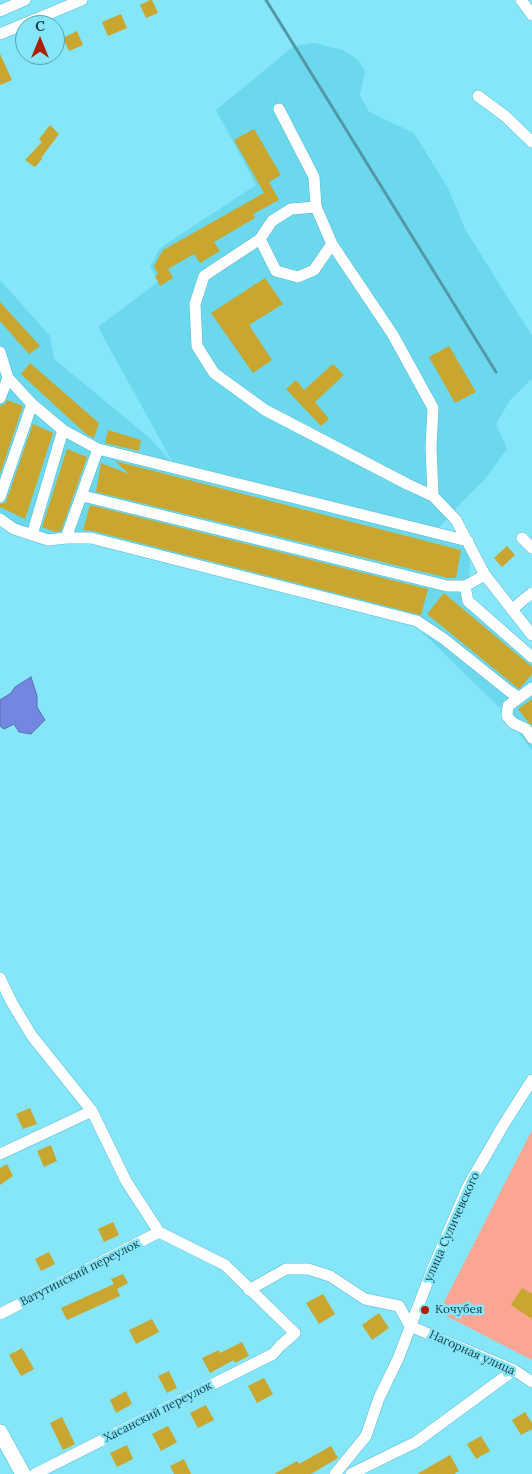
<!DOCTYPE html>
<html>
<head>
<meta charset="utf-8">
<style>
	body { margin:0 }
	#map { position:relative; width:532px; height:1474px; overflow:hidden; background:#85e5f9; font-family:Lora,serif }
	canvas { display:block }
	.north { position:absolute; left:15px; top:15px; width:50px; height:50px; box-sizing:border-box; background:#85e5f9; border:1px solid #59a3b2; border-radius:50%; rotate:0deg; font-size:14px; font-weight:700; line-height:20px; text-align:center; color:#163f47 }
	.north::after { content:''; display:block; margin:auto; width:18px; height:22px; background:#ad1f00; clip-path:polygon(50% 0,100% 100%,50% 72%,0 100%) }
</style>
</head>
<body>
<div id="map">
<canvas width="532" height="1474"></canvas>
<div class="north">С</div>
</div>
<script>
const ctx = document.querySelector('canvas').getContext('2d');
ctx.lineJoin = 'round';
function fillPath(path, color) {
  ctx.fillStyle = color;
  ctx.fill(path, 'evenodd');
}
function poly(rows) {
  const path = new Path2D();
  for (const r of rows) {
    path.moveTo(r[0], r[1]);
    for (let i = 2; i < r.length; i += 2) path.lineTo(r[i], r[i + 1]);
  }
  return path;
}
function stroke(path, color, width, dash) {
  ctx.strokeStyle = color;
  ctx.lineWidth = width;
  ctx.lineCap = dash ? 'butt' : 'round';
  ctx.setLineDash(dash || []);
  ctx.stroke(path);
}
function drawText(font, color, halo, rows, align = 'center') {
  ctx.font = font + ' Lora,serif';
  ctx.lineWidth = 5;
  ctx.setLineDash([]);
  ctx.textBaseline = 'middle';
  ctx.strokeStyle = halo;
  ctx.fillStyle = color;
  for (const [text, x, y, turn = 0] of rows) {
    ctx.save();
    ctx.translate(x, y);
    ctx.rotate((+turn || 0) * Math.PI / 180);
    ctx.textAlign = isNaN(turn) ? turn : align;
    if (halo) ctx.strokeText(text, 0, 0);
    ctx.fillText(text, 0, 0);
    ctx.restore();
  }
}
fillPath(poly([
	[315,43,343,50,358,60,365,71,360,95,369,112,414,133,448,188,465,229,532,336,532,379,510,400,496,424,507,449,485,479,462,502,439,528,471,547,468,596,532,656,532,751,502,710,413,623,174,560,43,533,0,522,0,280,50,336,54,359,151,439,174,465,98,327,159,281,150,267,160,248,256,185,216,110,294,46]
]), '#6cd8ed');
fillPath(poly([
	[532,1130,532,1360,439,1312]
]), '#fba593');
const water = poly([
	[31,677,37,696,37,707,45,720,31,734,19,732,14,724,4,729,0,726,0,700,11,693,15,687,31,677]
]);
fillPath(water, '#7387e1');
stroke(water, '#5771b3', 1);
fillPath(poly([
	[150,0,152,0,158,13,146,18,140,5],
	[121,14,127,28,108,36,102,22],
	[77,31,83,45,69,51,63,38],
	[0,54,12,80,0,85],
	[50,125,59,134,41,158,42,159,35,167,25,160,42,142,39,139],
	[254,129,281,175,269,182,279,200,253,214,255,218,214,242,220,251,200,263,194,254,168,269,173,278,160,286,155,276,158,274,154,266,163,250,264,193,234,140],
	[265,278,283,304,249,325,272,360,253,373,211,313],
	[0,302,40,346,29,354,0,321],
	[449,346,476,392,455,403,429,357],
	[30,363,99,423,94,438,86,434,21,374],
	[333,364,344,375,315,402,329,419,321,426,286,389,296,380,304,390],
	[7,400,23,406,0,474,0,408,1,405,5,404],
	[33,424,53,433,25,519,0,507,0,504,5,503,7,499],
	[108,430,141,440,139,451,105,443],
	[67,449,87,457,61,531,55,532,42,527],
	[115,461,461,550,456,578,448,578,96,492,101,463,129,474],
	[90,505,428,589,421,615,93,531,83,530],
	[507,546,515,555,502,567,494,558],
	[444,593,532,667,532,674,521,687,519,689,514,685,427,614],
	[532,699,532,725,528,722,518,709],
	[30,1108,37,1124,23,1129,16,1114],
	[51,1145,57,1161,44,1167,37,1151],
	[7,1164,13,1176,0,1185,0,1168],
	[113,1222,119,1235,104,1242,98,1229],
	[49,1252,55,1264,41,1271,35,1259],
	[123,1274,128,1283,117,1289,120,1296,67,1320,61,1308,114,1284,111,1279],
	[522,1288,532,1294,532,1319,511,1305],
	[323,1294,335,1314,319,1324,306,1303],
	[379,1313,389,1328,372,1340,362,1325],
	[152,1319,159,1332,136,1344,129,1330],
	[242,1342,249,1356,235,1363,234,1360,210,1373,202,1358,219,1350,220,1353],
	[22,1348,34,1369,21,1376,9,1355],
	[169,1371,177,1388,167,1393,158,1376],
	[264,1378,273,1394,257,1403,248,1386],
	[126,1391,132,1404,116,1413,110,1400],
	[206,1405,214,1420,198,1428,190,1413],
	[525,1412,532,1423,532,1429,521,1435,512,1420],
	[62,1417,75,1444,63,1450,50,1423],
	[168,1426,177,1442,161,1451,152,1434],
	[481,1436,490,1451,476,1459,467,1444],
	[127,1445,133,1459,117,1467,110,1453],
	[331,1446,338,1458,311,1474,274,1474,297,1461,299,1464],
	[450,1455,459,1471,454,1474,417,1474],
	[184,1459,191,1474,174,1474,170,1466]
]), '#c8a62f');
const minor = poly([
	[521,0,532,15],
	[0,11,25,0],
	[0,34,82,0],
	[478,96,505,116,532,142],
	[279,109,314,177,316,207,332,244,393,335,433,408,431,447,433,496,456,520,485,575,532,635],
	[316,207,291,209,272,221,260,239,204,276,195,304,197,346,214,373,265,410,407,484,433,496],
	[260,239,276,271,298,277,314,270,332,244],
	[0,352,8,378,32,404,63,430,98,449,468,541],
	[0,398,8,378],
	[83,496,447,586,465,586,485,575],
	[0,497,32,404],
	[0,519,14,529,48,540,66,538,91,538,417,621,444,639,509,691,519,698],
	[32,535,63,430],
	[66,538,98,449],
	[522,538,532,548],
	[465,586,468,601,532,657],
	[512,610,523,600,532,593],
	[532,688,508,706,507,716,513,723,526,729,532,738],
	[0,978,12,1003,32,1036,92,1111,126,1181,159,1232,225,1265,295,1333,280,1346,273,1354,35,1474],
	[0,1154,92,1111],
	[249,1290,286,1269,308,1269,330,1276,365,1299,399,1306,410,1326],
	[0,1314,159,1232],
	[410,1326,514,1370,532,1382],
	[335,1474,366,1436,379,1398,398,1359,432,1270,468,1186,504,1124,532,1080],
	[351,1474,416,1442,514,1370]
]);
const major = poly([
	[0,1432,23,1474]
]);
stroke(minor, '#59bace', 12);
stroke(major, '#59bace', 16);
stroke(minor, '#fff', 11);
stroke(major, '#fff', 15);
stroke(poly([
	[266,0,496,372]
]), '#5298a7', 3);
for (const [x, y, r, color] of [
	[425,1310,5,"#ad1f00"]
]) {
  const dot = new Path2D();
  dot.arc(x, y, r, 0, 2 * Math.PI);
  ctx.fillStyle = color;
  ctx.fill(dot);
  stroke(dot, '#85e5f9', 2);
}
drawText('12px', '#163f47', '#85e5f9', [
	["улица Суличевского",452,1227,-66],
	["Ватутинский переулок",80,1273,-27],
	["Нагорная улица",472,1353,24],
	["Хасанский переулок",158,1412,-27]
]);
drawText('12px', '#163f47', '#85e5f9', [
	["Кочубея",435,1310]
], 'left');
</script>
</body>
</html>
